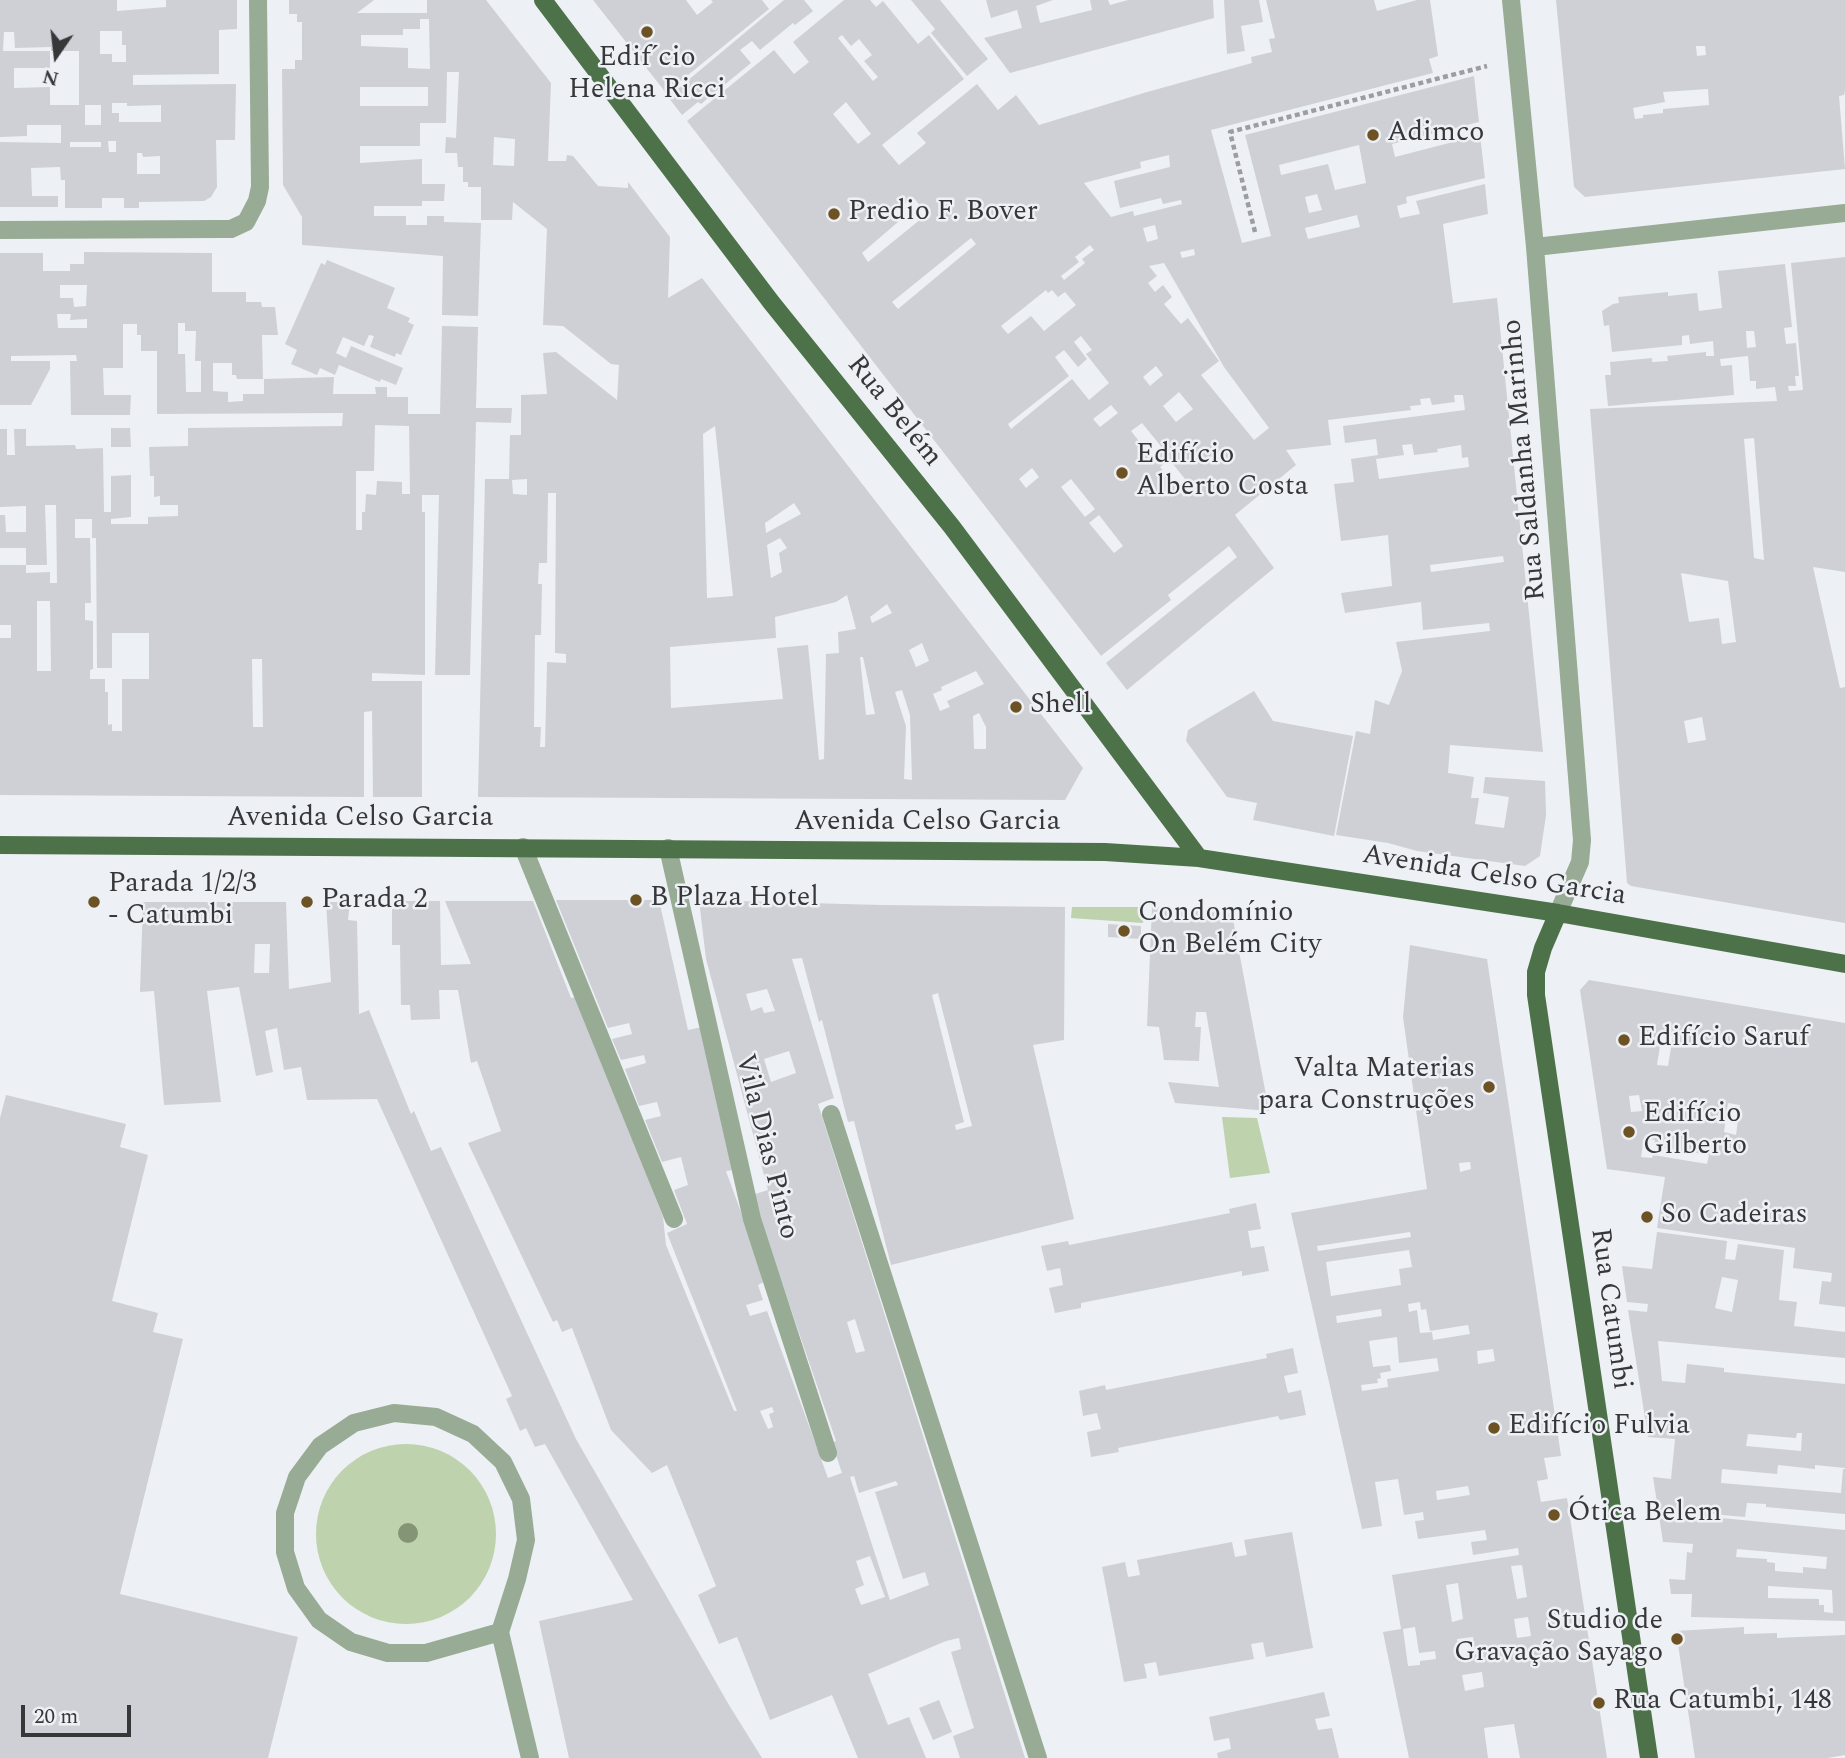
<!DOCTYPE html>
<html>
<head>
<meta charset="utf-8">
<style>
	body { margin:0 }
	#map { position:relative; width:1845px; height:1758px; overflow:hidden; background:#edf0f4; font-family:Spectral,serif }
	canvas { display:block }
	.north { position:absolute; left:21px; top:21px; width:70px; height:70px; -webkit-text-stroke:5px #edf0f4; paint-order:stroke; rotate:194deg; font-size:19px; font-weight:700; line-height:28px; text-align:center; color:#363739 }
	.north::after { content:''; display:block; margin:auto; width:24px; height:32px; background:#363739; clip-path:polygon(50% 0,100% 100%,50% 72%,0 100%) }
	.scale { position:absolute; left:21px; top:1705px; width:110px; height:32px; box-sizing:border-box; border:4px solid #363739; border-top:0; padding-left:9px; font-size:21px; line-height:24px; white-space:nowrap; color:#363739; -webkit-text-stroke:5px #edf0f4; paint-order:stroke }
</style>
</head>
<body>
<div id="map">
<canvas width="1845" height="1758"></canvas>
<div class="north">N</div>
<div class="scale">20 m</div>
</div>
<script>
const ctx = document.querySelector('canvas').getContext('2d');
ctx.lineJoin = 'round';
function fillPath(path, color) {
  ctx.fillStyle = color;
  ctx.fill(path, 'evenodd');
}
function poly(rows) {
  const path = new Path2D();
  for (const r of rows) {
    if (r.length === 3) {
      path.moveTo(r[0] + r[2], r[1]);
      path.arc(r[0], r[1], r[2], 0, 2 * Math.PI);
      continue;
    }
    path.moveTo(r[0], r[1]);
    for (let i = 2; i < r.length; i += 2) path.lineTo(r[i], r[i + 1]);
  }
  return path;
}
function stroke(path, color, width, dash) {
  ctx.strokeStyle = color;
  ctx.lineWidth = width;
  ctx.lineCap = dash ? 'butt' : 'round';
  ctx.setLineDash(dash || []);
  ctx.stroke(path);
}
function drawText(font, color, halo, rows, align = 'center') {
  ctx.font = font + ' Spectral,serif';
  ctx.lineWidth = 5;
  ctx.setLineDash([]);
  ctx.textBaseline = 'middle';
  ctx.strokeStyle = halo;
  ctx.fillStyle = color;
  for (const [text, x, y, turn = 0] of rows) {
    ctx.save();
    ctx.translate(x, y);
    ctx.rotate((+turn || 0) * Math.PI / 180);
    ctx.textAlign = isNaN(turn) ? turn : align;
    if (halo) ctx.strokeText(text, 0, 0);
    ctx.fillText(text, 0, 0);
    ctx.restore();
  }
}
fillPath(poly([
	[1072,907,1144,907,1143,923,1071,918],
	[1222,1117,1257,1118,1270,1173,1230,1178],
	[406,1534,90]
]), '#bdd2ad');
fillPath(poly([
	[0,0,117,0,117,11,166,7,166,0,237,0,237,29,219,30,219,74,133,75,133,85,236,84,235,140,216,140,217,187,211,197,204,201,139,202,139,208,124,208,124,198,102,198,102,208,65,208,65,180,61,180,60,167,31,168,32,196,58,196,58,207,0,207,0,142,61,143,61,125,27,125,27,136,0,137],
	[100,31,122,31,122,45,126,45,126,62,112,62,112,54,100,54],
	[4,32,14,32,15,48,51,47,51,51,79,51,79,105,50,105,50,87,14,88,14,68,50,68,50,51,3,51],
	[112,103,127,103,127,106,161,105,161,122,119,122,119,113,112,113],
	[85,105,101,105,101,125,85,125],
	[108,141,116,141,116,152,109,152],
	[70,142,101,142,101,147,70,147],
	[137,153,142,153,143,157,160,156,160,174,137,174],
	[289,0,374,0,357,13,427,13,427,0,486,0,551,83,548,161,566,161,567,155,573,156,598,186,628,188,628,182,670,237,668,298,702,278,1083,768,1065,800,478,797,485,479,509,479,510,435,521,435,521,395,547,394,543,353,556,352,617,400,619,365,611,364,563,326,543,325,547,229,513,202,512,220,481,220,481,187,468,187,468,182,463,182,463,167,458,167,457,153,445,153,446,137,456,138,459,72,447,72,446,123,420,123,420,146,360,146,360,163,422,159,422,184,445,184,444,201,422,201,422,206,374,206,374,216,406,216,406,225,427,225,427,216,444,216,444,222,481,223,478,316,442,315,443,256,302,245,302,217,283,185,282,69,295,69,295,60,302,60,302,22,297,22,297,14,289,14],
	[420,19,429,19,430,69,408,68,408,48,361,46,361,35,403,35,403,29,420,29],
	[360,87,428,87,428,106,360,106],
	[494,137,515,139,514,166,493,165],
	[715,426,733,596,707,598,703,434],
	[527,479,527,495,513,494,512,480],
	[548,493,556,493,555,653,566,654,566,663,547,662,545,747,540,747,541,727,534,727,535,635,541,635,542,584,538,584,539,563,547,563],
	[794,503,801,514,766,533,765,523],
	[780,538,787,548,779,553,782,572,771,578,767,545],
	[847,595,856,629,838,632,839,653,826,654,824,759,819,760,808,645,777,648,783,699,671,708,670,647,776,638,775,617,836,602],
	[887,604,892,613,872,623,870,617],
	[922,643,929,661,916,667,909,650],
	[860,657,863,657,875,714,866,715],
	[976,671,984,684,947,701,950,707,940,711,933,694,942,690,941,687],
	[902,690,910,715,912,780,904,779,906,726,895,692],
	[979,713,986,727,986,749,974,749,973,716],
	[593,0,686,0,697,15,713,2,711,0,762,0,769,9,666,93],
	[784,0,804,0,813,11,795,25,793,23,760,50,752,41,740,50,751,63,701,104,698,102,682,115,668,97],
	[844,0,870,0,876,7,883,1,918,44,929,35,964,79,882,145,899,165,926,143,917,133,977,84,998,110,1016,95,1039,125,1147,92,1252,63,1251,57,1272,52,1269,39,1275,38,1266,0,1374,0,1377,11,1417,0,1430,0,1438,56,1429,59,1433,73,1211,130,1242,243,1271,236,1245,135,1474,76,1479,122,1392,144,1395,157,1480,135,1485,178,1406,197,1407,203,1397,206,1400,218,1420,214,1416,201,1485,184,1488,214,1443,224,1453,303,1497,298,1543,752,1450,745,1448,773,1474,777,1471,798,1479,798,1475,824,1504,828,1509,797,1483,793,1485,777,1545,781,1546,815,1540,856,1525,866,1417,851,1388,843,1336,835,1356,731,1370,734,1375,700,1389,705,1402,671,1396,642,1490,631,1489,623,1423,630,1421,602,1345,613,1341,593,1392,586,1388,535,1341,541,1334,484,1354,482,1351,459,1378,455,1376,439,1345,443,1343,426,1465,410,1463,395,1454,395,1455,402,1432,405,1430,398,1420,399,1421,405,1410,406,1411,410,1328,420,1331,445,1286,450,1296,465,1235,515,1274,568,1127,690,1106,663,1237,557,1229,546,1168,595,1171,600,1101,656,687,121,774,50,794,74,809,62,793,42],
	[842,35,851,46,859,39,872,55,864,61,878,77,873,81,838,38],
	[846,102,871,134,858,144,833,114],
	[1359,145,1366,183,1335,190,1328,164,1281,175,1279,165],
	[1169,155,1170,167,1114,181,1120,208,1161,198,1163,204,1181,200,1182,204,1134,216,1133,211,1111,217,1084,183,1141,168,1140,162],
	[1317,194,1322,210,1309,213,1305,197],
	[913,197,927,214,868,262,862,253,898,222,892,214],
	[1357,215,1360,227,1308,239,1305,228],
	[1155,225,1158,239,1147,242,1143,228],
	[971,238,976,244,898,309,892,302],
	[1090,245,1094,250,1082,259,1085,263,1064,280,1061,276,1079,262,1075,257],
	[1194,249,1195,255,1182,258,1180,252],
	[1164,263,1224,367,1269,428,1254,440,1201,375,1219,361,1188,318,1181,324,1164,304,1172,297,1163,285,1155,292,1148,283,1157,276,1149,266],
	[1046,290,1048,293,1052,290,1058,297,1065,292,1076,305,1044,331,1031,316,1008,334,1001,326],
	[1081,336,1092,350,1086,354,1109,383,1089,400,1072,379,1011,429,1008,424,1069,376,1055,357,1064,350,1078,367,1087,359,1074,342],
	[1156,366,1163,375,1150,386,1143,377],
	[1179,392,1193,409,1176,422,1163,406],
	[1111,405,1118,413,1100,427,1093,419],
	[1142,423,1164,450,1153,459,1131,431],
	[1412,444,1414,455,1438,452,1437,449,1461,445,1462,458,1468,457,1469,467,1379,479,1376,459,1404,455,1402,445],
	[1169,459,1193,489,1184,497,1160,467],
	[1032,468,1039,477,1026,488,1019,479],
	[1071,479,1095,509,1085,517,1061,487],
	[1099,515,1123,546,1114,553,1089,523],
	[1503,556,1504,562,1431,572,1430,565],
	[911,0,940,0,988,59,967,76,931,33,935,29],
	[986,0,1053,0,1036,6,1040,23,1092,10,1090,0,1108,0,1110,5,1128,0,1213,0,1214,18,1010,73,984,38,1022,28,1017,10,991,18],
	[1224,0,1259,0,1263,22,1241,26,1245,51,1227,54],
	[1556,0,1845,0,1845,91,1844,95,1839,96,1845,169,1585,197,1574,187],
	[1696,46,1705,46,1706,55,1697,56],
	[1708,89,1709,105,1663,109,1663,113,1643,115,1643,118,1635,119,1633,108,1665,102,1663,92],
	[84,252,212,253,212,292,246,292,246,302,261,302,262,307,275,307,278,335,262,335,263,379,237,379,236,375,232,375,232,363,213,363,213,391,228,392,228,402,243,401,243,394,264,394,264,379,334,377,333,394,376,394,375,387,387,387,387,397,408,397,408,414,440,414,442,326,478,327,476,408,512,408,511,423,476,422,470,675,435,675,439,495,422,495,422,512,425,512,425,675,372,673,372,681,422,681,422,797,373,797,372,711,364,712,364,797,0,795,0,638,11,638,11,625,0,625,0,565,26,565,26,548,0,548,0,515,5,515,6,532,26,532,26,506,0,507,0,429,7,429,7,455,15,455,14,429,26,429,26,446,75,445,76,449,103,448,104,512,111,512,111,476,131,475,131,517,111,519,111,524,148,524,148,517,178,516,178,505,160,505,160,496,154,497,154,476,150,476,149,447,188,446,188,428,342,426,343,413,157,414,157,351,141,351,141,335,137,335,137,324,123,324,123,368,103,368,104,395,131,395,130,415,71,415,70,361,77,361,76,355,11,356,11,361,50,361,50,369,31,405,0,405,0,253,43,253,43,271,70,271,70,264,84,264],
	[60,285,87,285,86,306,74,307,73,298,60,298],
	[57,314,71,314,70,320,87,319,87,328,58,328],
	[178,323,185,323,185,331,196,331,195,361,201,361,201,392,186,392,185,354,178,354],
	[375,425,409,426,410,494,402,494,402,482,377,481,376,495,366,494,365,512,362,512,362,530,356,530,356,471,374,471],
	[45,505,56,505,57,583,50,583,50,572,26,573,26,565,47,565],
	[75,519,92,519,92,538,96,538,97,668,112,668,112,633,149,633,149,679,122,679,122,731,112,731,112,724,108,725,108,692,105,692,105,679,90,679,90,670,93,669,93,621,85,620,85,603,91,603,90,538,75,538],
	[37,601,50,601,51,671,37,671],
	[252,659,262,659,263,727,253,727],
	[1845,257,1845,572,1813,567,1840,688,1845,687,1845,923,1631,886,1627,883,1590,409,1777,401,1775,387,1756,389,1756,381,1750,381,1748,356,1720,359,1721,366,1732,365,1734,395,1608,406,1605,375,1611,375,1610,362,1652,358,1652,362,1668,361,1667,356,1706,352,1706,356,1714,356,1713,341,1690,344,1689,335,1682,336,1682,345,1612,352,1609,325,1604,326,1602,311,1613,304,1619,303,1618,297,1668,292,1668,296,1697,293,1699,311,1722,308,1718,271,1785,264,1792,327,1784,328,1786,344,1796,343,1799,376,1795,376,1796,386,1788,386,1789,391,1803,390,1791,263],
	[1746,331,1754,331,1756,347,1747,348],
	[1754,438,1764,560,1754,558,1744,439],
	[1681,573,1728,581,1736,642,1722,644,1719,618,1689,622],
	[1702,717,1706,740,1688,743,1684,721],
	[327,260,395,288,387,308,410,318,408,322,414,325,401,355,396,353,395,357,370,347,374,336,369,335,364,346,343,337,336,353,346,358,351,346,403,368,396,385,381,379,380,382,339,365,335,375,320,368,317,375,291,364,297,350,285,344,321,263,325,265],
	[111,428,130,428,131,447,111,447],
	[1254,691,1273,721,1353,736,1334,836,1253,820,1257,803,1227,797,1186,741,1188,730],
	[556,900,659,900,688,1030,702,1027,734,1170,726,1171,766,1281,758,1285,763,1300,746,1305,750,1316,767,1311,828,1478,842,1473,832,1443,836,1441,752,1195,768,1190,706,959,699,900,881,905,1065,907,1064,1040,1033,1045,1074,1219,891,1265,854,1121,848,1122,822,1020,819,1022,802,958,792,959,834,1098,818,1104,1025,1758,960,1758,953,1736,974,1728,951,1652,961,1649,959,1638,946,1641,868,1674,888,1725,909,1717,926,1758,858,1758,832,1695,770,1720,737,1637,719,1644,698,1595,716,1586,667,1465,652,1473,611,1430,572,1328,562,1332,557,1320,553,1322,468,1143,501,1131,477,1061,471,1063,458,990,439,990,440,1019,411,1020,410,1005,401,1005,400,945,392,945,392,901,440,901,441,965,471,964,445,901,533,901,571,998,576,997,643,1165,663,1217,666,1245,734,1411,737,1411,667,1233,687,1224,674,1190,688,1185,681,1157,662,1162,645,1120,661,1116,657,1102,639,1106,625,1069,646,1063,644,1055,621,1060,612,1039,632,1034,629,1023,608,1028],
	[767,989,775,1011,764,1013,762,1007,751,1011,746,994],
	[938,993,972,1126,956,1130,955,1125,964,1122,932,995],
	[789,1051,796,1073,771,1082,764,1059],
	[855,1319,865,1351,856,1353,847,1322],
	[772,1407,774,1412,769,1414,773,1427,768,1429,760,1411],
	[854,1476,859,1493,896,1481,898,1485,875,1492,892,1545,903,1579,925,1572,929,1585,890,1600,850,1477],
	[870,1556,885,1597,861,1605,855,1589,864,1585,856,1561],
	[143,902,286,902,289,989,331,982,326,902,350,902,348,920,357,921,359,1014,369,1010,411,1114,414,1111,431,1151,441,1147,576,1439,729,1705,762,1758,569,1758,539,1621,633,1600,545,1444,535,1447,526,1428,520,1431,506,1399,512,1396,377,1099,307,1100,301,1067,284,1070,277,1028,265,1031,273,1072,256,1076,239,987,207,991,221,1102,164,1105,154,991,140,992],
	[255,944,270,944,269,973,254,973],
	[1152,907,1232,914,1269,1111,1175,1103,1168,1082,1219,1087,1206,1012,1196,1012,1195,1027,1201,1027,1199,1061,1164,1060,1159,1027,1147,1026],
	[1108,924,1141,926,1141,939,1108,937],
	[1410,945,1487,959,1561,1456,1544,1458,1548,1479,1537,1481,1541,1502,1567,1498,1607,1758,1520,1758,1514,1724,1484,1728,1488,1758,1409,1758,1383,1632,1401,1629,1392,1575,1519,1555,1518,1548,1473,1555,1471,1542,1487,1540,1485,1530,1418,1539,1415,1521,1424,1520,1423,1512,1404,1515,1398,1479,1375,1482,1382,1526,1362,1529,1291,1213,1427,1189,1403,1017],
	[1470,1162,1471,1169,1460,1172,1459,1163],
	[1410,1232,1411,1237,1318,1251,1317,1246],
	[1409,1250,1412,1267,1399,1269,1401,1285,1331,1296,1326,1262],
	[1420,1302,1421,1310,1426,1309,1430,1331,1468,1325,1470,1334,1433,1340,1432,1332,1420,1333,1417,1310,1409,1312,1408,1304],
	[1381,1309,1382,1316,1337,1323,1336,1316],
	[1397,1337,1399,1363,1437,1358,1439,1371,1387,1379,1388,1387,1362,1391,1361,1385,1378,1383,1377,1379,1381,1378,1380,1373,1391,1371,1390,1365,1373,1367,1369,1341],
	[1493,1349,1495,1361,1478,1364,1477,1351],
	[1468,1486,1470,1495,1437,1500,1436,1491],
	[1522,1565,1527,1597,1517,1599,1511,1566],
	[1458,1583,1463,1619,1452,1622,1446,1585],
	[1528,1617,1531,1636,1517,1638,1514,1619],
	[1415,1627,1419,1653,1435,1651,1436,1659,1420,1661,1420,1665,1408,1666,1403,1629],
	[1473,1637,1475,1654,1460,1657,1457,1639],
	[1482,1672,1484,1687,1465,1691,1462,1675],
	[1589,980,1845,1023,1845,1307,1819,1304,1822,1281,1831,1282,1832,1273,1793,1268,1795,1248,1657,1228,1665,1177,1607,1169,1580,990],
	[1662,1034,1673,1036,1668,1066,1657,1065],
	[1639,1095,1642,1111,1631,1112,1629,1096],
	[1728,1103,1740,1105,1736,1135,1724,1132],
	[1644,1138,1655,1140,1654,1146,1709,1155,1707,1164,1653,1155,1652,1158,1641,1157],
	[6,1095,126,1124,120,1147,148,1155,112,1301,158,1313,153,1332,183,1339,120,1594,298,1637,268,1758,0,1758,0,1118],
	[1256,1203,1261,1229,1248,1231,1251,1248,1264,1246,1269,1271,1242,1276,1242,1271,1081,1303,1081,1308,1055,1313,1049,1288,1063,1285,1060,1268,1047,1271,1041,1246,1068,1241,1069,1245,1230,1213,1229,1209],
	[1657,1232,1727,1241,1725,1259,1735,1260,1738,1244,1784,1250,1779,1300,1797,1302,1794,1326,1845,1332,1845,1358,1658,1341,1662,1381,1685,1383,1687,1364,1724,1368,1724,1372,1845,1384,1845,1468,1815,1465,1815,1469,1778,1465,1777,1474,1722,1469,1721,1483,1841,1493,1843,1469,1845,1469,1845,1514,1766,1507,1766,1504,1747,1503,1745,1517,1711,1514,1711,1517,1845,1530,1845,1621,1691,1617,1692,1594,1671,1594,1669,1579,1685,1580,1687,1552,1692,1553,1693,1544,1663,1542,1653,1477,1671,1479,1675,1439,1648,1437,1628,1310,1647,1312,1648,1304,1627,1302,1622,1266,1652,1269],
	[1722,1277,1738,1280,1732,1312,1715,1308],
	[1797,1433,1802,1433,1801,1451,1746,1446,1748,1434,1796,1438],
	[1737,1549,1827,1557,1826,1569,1803,1567,1803,1573,1775,1571,1775,1563,1767,1562,1767,1559,1736,1557],
	[1768,1586,1832,1590,1833,1613,1824,1612,1824,1605,1819,1605,1819,1599,1768,1598],
	[1293,1348,1298,1373,1284,1376,1288,1393,1301,1390,1306,1415,1280,1420,1278,1416,1118,1448,1119,1452,1091,1457,1087,1432,1101,1429,1097,1413,1083,1416,1079,1391,1105,1385,1106,1390,1267,1358,1266,1354],
	[1292,1532,1313,1648,1266,1657,1263,1642,1251,1644,1254,1659,1159,1676,1156,1662,1144,1664,1147,1678,1124,1682,1102,1567,1125,1562,1128,1577,1140,1575,1137,1560,1232,1542,1235,1557,1247,1555,1244,1540],
	[1744,1627,1744,1634,1777,1633,1777,1638,1845,1635,1845,1755,1827,1758,1695,1758,1676,1631],
	[1324,1692,1330,1716,1315,1719,1318,1730,1332,1728,1339,1758,1218,1758,1217,1753,1231,1749,1229,1738,1214,1741,1209,1717],
	[939,1700,952,1732,933,1740,919,1708]
]), '#ced0d5');
stroke(poly([
	[1255,232,1230,132,1487,66]
]), '#9b9da0', 4.5, [5, 3.5]);
stroke(poly([
	[1511,0,1535,247,1582,840,1580,862,1558,913],
	[0,230,221,229,231,229,246,222,257,201,260,187,258,0],
	[1535,247,1845,213],
	[523,847,674,1219],
	[668,848,752,1219,828,1453],
	[831,1114,1038,1758],
	[500,1632,426,1653,388,1653,351,1642,319,1620,296,1588,285,1552,285,1513,297,1477,320,1446,354,1423,394,1413,436,1417,473,1434,503,1462,521,1499,526,1540,517,1579,500,1632,530,1758]
]), '#97ab95', 18);
stroke(poly([
	[543,0,771,302,952,527,1199,858],
	[0,845,1105,852,1199,858,1558,913,1845,964],
	[1558,913,1543,948,1536,972,1536,995,1649,1758]
]), '#4d724a', 18);
ctx.fillStyle = '#849575';
for (const [x, y] of [
	[408,1533]
]) {
  ctx.beginPath();
  ctx.arc(x, y, 10, 0, 2 * Math.PI);
  ctx.fill();
}
for (const [x, y, r, color] of [
	[647,32,7,"#6d5224"],
	[1373,135,7,"#6d5224"],
	[834,214,7,"#6d5224"],
	[1122,473,7,"#6d5224"],
	[1016,707,7,"#6d5224"],
	[636,900,7,"#6d5224"],
	[94,902,7,"#6d5224"],
	[307,902,7,"#6d5224"],
	[1124,931,7,"#6d5224"],
	[1624,1040,7,"#6d5224"],
	[1489,1087,7,"#6d5224"],
	[1629,1132,7,"#6d5224"],
	[1647,1217,7,"#6d5224"],
	[1494,1428,7,"#6d5224"],
	[1554,1515,7,"#6d5224"],
	[1677,1639,7,"#6d5224"],
	[1599,1703,7,"#6d5224"]
]) {
  const dot = new Path2D();
  dot.arc(x, y, r, 0, 2 * Math.PI);
  ctx.fillStyle = color;
  ctx.fill(dot);
  stroke(dot, '#edf0f4', 2.5);
}
drawText('28px', '#363739', '#edf0f4', [
	["Edif´cio",647,60,"center"],
	["Helena Ricci",647,92,"center"],
	["Adimco",1387,135],
	["Predio F. Bover",848,214],
	["Edifício",1136,457],
	["Alberto Costa",1136,489],
	["Shell",1030,707],
	["Parada 1/2/3",108,886],
	["- Catumbi",108,918],
	["B Plaza Hotel",650,900],
	["Parada 2",321,902],
	["Condomínio",1138,915],
	["On Belém City",1138,947],
	["Edifício Saruf",1638,1040],
	["Valta Materias",1475,1071,"right"],
	["para Construções",1475,1103,"right"],
	["Edifício",1643,1116],
	["Gilberto",1643,1148],
	["So Cadeiras",1661,1217],
	["Edifício Fulvia",1508,1428],
	["Ótica Belem",1568,1515],
	["Studio de",1663,1623,"right"],
	["Gravação Sayago",1663,1655,"right"],
	["Rua Catumbi, 148",1613,1703]
], 'left');
drawText('28px', '#363739', '#edf0f4', [
	["Rua Belém",893,412,51],
	["Rua Saldanha Marinho",1526,460,-95],
	["Avenida Celso Garcia",360,820],
	["Avenida Celso Garcia",927,824],
	["Avenida Celso Garcia",1494,877,9],
	["Vila Dias Pinto",765,1147,76],
	["Rua Catumbi",1609,1309,82]
]);
</script>
</body>
</html>
